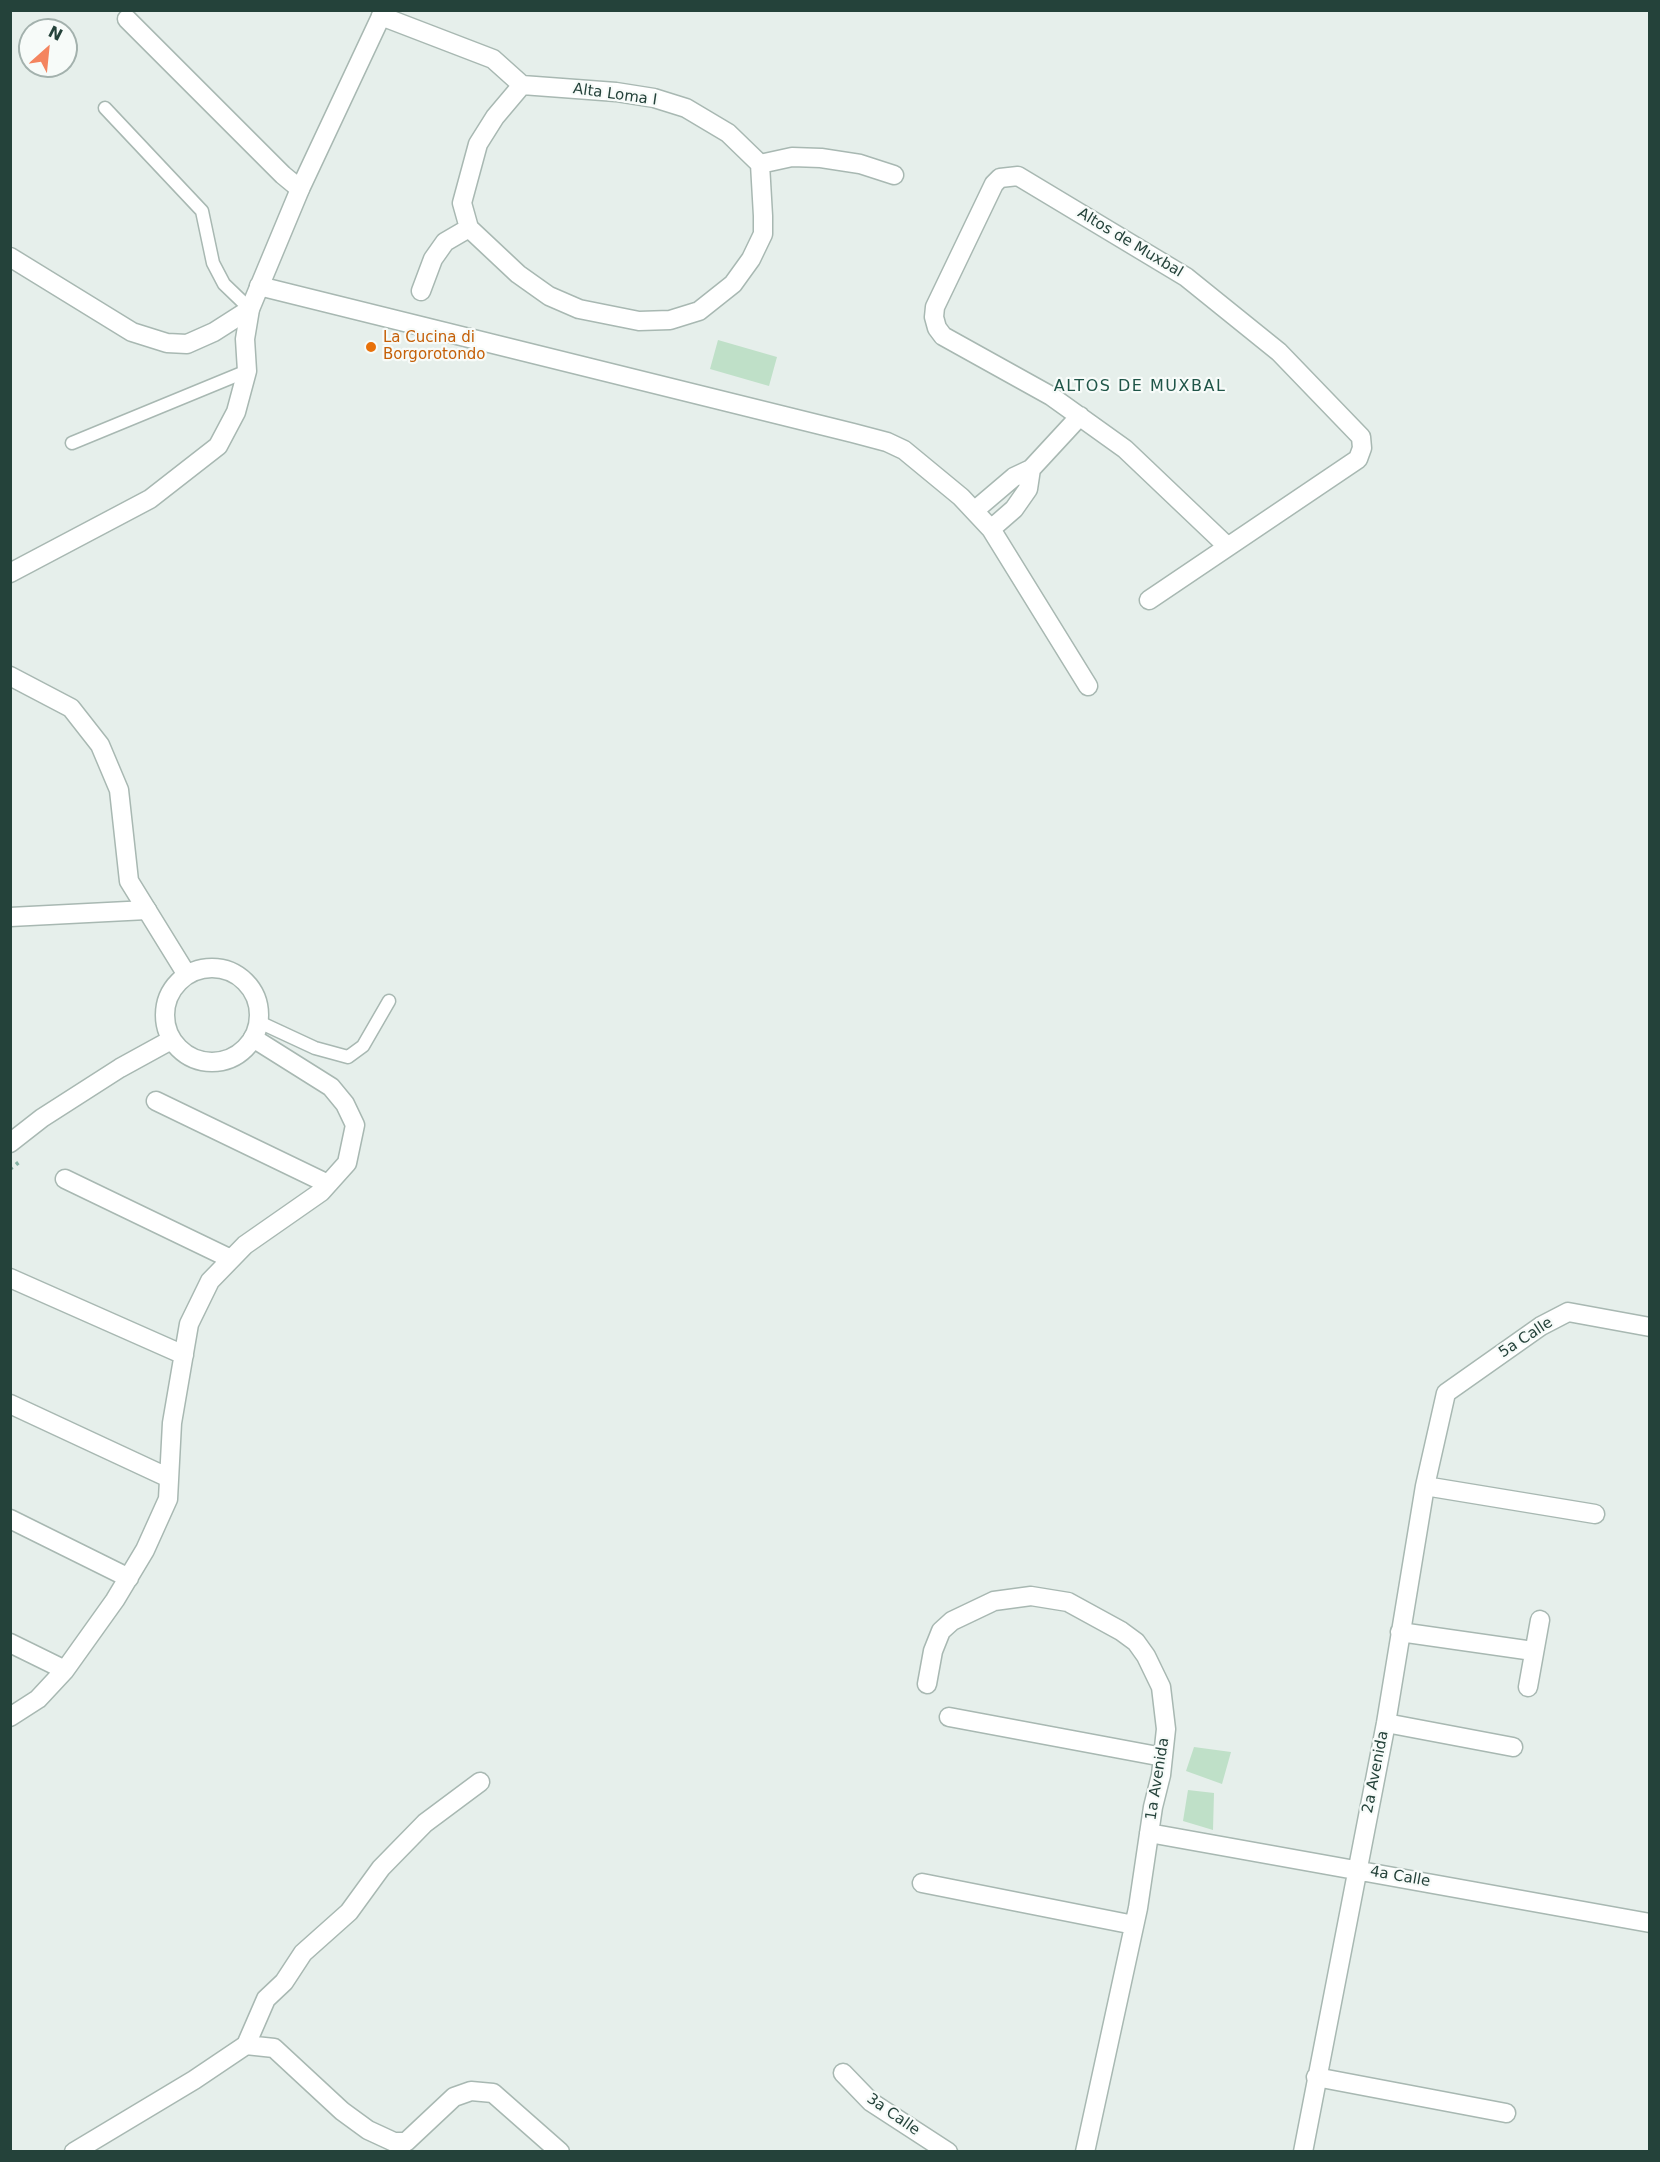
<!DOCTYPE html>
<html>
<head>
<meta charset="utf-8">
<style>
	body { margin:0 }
	#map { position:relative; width:1660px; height:2162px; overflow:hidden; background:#e6efeb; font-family:"DejaVu Sans",sans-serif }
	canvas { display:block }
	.frame { position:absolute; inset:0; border:12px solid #24423a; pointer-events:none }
	.north { position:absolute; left:18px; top:18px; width:60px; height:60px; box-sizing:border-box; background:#f7fbf9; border:2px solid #a3b1ad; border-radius:50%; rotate:27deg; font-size:16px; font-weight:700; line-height:24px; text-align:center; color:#24423a }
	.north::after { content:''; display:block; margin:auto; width:21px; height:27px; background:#f4845f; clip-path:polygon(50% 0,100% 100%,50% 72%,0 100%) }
</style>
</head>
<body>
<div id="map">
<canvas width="1660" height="2162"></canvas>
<div class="frame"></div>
<div class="north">N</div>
</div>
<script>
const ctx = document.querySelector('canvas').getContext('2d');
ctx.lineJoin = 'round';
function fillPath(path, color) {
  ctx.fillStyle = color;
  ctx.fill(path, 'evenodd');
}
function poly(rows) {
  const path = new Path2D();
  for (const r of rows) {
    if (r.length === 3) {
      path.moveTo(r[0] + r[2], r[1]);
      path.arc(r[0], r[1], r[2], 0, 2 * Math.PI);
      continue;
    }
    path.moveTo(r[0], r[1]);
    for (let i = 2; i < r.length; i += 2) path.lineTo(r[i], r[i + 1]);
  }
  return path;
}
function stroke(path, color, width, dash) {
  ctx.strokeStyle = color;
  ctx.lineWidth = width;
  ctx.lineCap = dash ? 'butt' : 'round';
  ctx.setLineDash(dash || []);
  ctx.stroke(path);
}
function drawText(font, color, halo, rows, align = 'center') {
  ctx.font = font + ' "DejaVu Sans",sans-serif';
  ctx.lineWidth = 4.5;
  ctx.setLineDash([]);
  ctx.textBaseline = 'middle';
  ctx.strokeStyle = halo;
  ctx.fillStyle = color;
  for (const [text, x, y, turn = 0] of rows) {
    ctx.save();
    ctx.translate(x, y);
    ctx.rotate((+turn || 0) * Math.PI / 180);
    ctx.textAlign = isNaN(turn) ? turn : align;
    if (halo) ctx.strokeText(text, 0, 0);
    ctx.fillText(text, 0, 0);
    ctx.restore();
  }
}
fillPath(poly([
	[718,340,777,357,769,386,710,369],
	[1194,1747,1231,1752,1222,1784,1186,1771],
	[1188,1790,1214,1793,1213,1830,1183,1821]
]), '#bfe0c8');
const service = poly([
	[105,108,202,211,213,263,224,284,250,309],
	[72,443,247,371],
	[259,1022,315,1048,348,1057,363,1046,389,1001]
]);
const minor = poly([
	[381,16,493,59,522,85,616,92,654,98,686,108,728,133,760,164,763,216,763,234,751,259,733,284,699,311,670,320,639,321,579,309,549,296,518,274,469,228,462,203,478,144,495,117,522,85],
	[127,19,283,175,300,189],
	[760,164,792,157,821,158,860,164,894,175],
	[10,257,132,332,167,343,187,344,214,332,250,309],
	[259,286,853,433,887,442,904,450,961,497,991,529,1088,686],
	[421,291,433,259,445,242,469,228],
	[974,511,1014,477,1031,469,1080,416],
	[991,529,1014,509,1028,489,1031,469],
	[1149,600,1358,459,1362,448,1361,437,1279,352,1186,277,1018,176,1000,178,994,184,935,307,934,317,937,328,943,336,1051,396,1125,449,1227,546],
	[10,917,147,910],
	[156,1101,328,1184],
	[65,1179,231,1259],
	[10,1278,184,1355],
	[10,1404,169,1478],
	[1425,1486,1595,1514],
	[10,1519,129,1578],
	[1400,1632,1533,1651],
	[10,1643,65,1670],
	[927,1684,933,1651,941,1631,952,1621,994,1601,1031,1596,1068,1602,1121,1631,1136,1642,1146,1656,1161,1687,1166,1729,1161,1775,1153,1807,1138,1908,1085,2152],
	[1528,1687,1540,1620],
	[10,1717,38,1699,65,1670,115,1600,145,1550,168,1499,172,1423,189,1324,210,1281,245,1245,321,1192,347,1163,355,1125,345,1104,331,1087,253,1038],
	[949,1717,1163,1757],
	[1386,1723,1513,1747],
	[1149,1833,1650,1923],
	[922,1883,1134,1925],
	[246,2045,266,1999,284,1982,303,1953,349,1912,381,1868,425,1823,480,1782],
	[843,2073,871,2102,948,2152],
	[1316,2077,1506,2113],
	[74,2152,194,2080,246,2045,274,2048,342,2111,368,2130,394,2142,406,2142,454,2097,471,2091,493,2093,560,2152],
	[1303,2152,1386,1723,1425,1486,1446,1393,1541,1326,1568,1312,1650,1327]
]);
const tertiary = poly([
	[10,573,150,499,218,446,236,412,247,371,245,339,250,309,300,189,384,10],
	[10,676,71,708,100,745,119,790,129,881,187,975],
	[212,1015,47],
	[10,1143,42,1118,120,1068,171,1040]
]);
stroke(service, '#a8b8b2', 15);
stroke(minor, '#a8b8b2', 21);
stroke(tertiary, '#a8b8b2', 21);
stroke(poly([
	[10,1169,22,1160]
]), '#86b3a5', 4, [3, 4.5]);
stroke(service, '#fff', 12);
stroke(minor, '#fff', 18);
stroke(tertiary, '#fff', 18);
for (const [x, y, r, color] of [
	[371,347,6,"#e8710a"]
]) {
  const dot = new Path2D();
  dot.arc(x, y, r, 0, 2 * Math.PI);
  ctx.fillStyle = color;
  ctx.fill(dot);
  stroke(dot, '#f7fbf9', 2);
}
drawText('15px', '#24423a', '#f7fbf9', [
	["Alta Loma I",615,95,8],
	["Altos de Muxbal",1130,243,31],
	["5a Calle",1526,1338,-33],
	["2a Avenida",1376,1772,-79],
	["1a Avenida",1158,1779,-81],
	["4a Calle",1400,1877,10],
	["3a Calle",893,2115,35]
]);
drawText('15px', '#c56008', '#f7fbf9', [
	["La Cucina di",383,338],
	["Borgorotondo",383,355]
], 'left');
ctx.letterSpacing = '1.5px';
drawText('16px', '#1f5548', '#f7fbf9', [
	["ALTOS DE MUXBAL",1140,387]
]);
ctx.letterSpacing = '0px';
</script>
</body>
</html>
